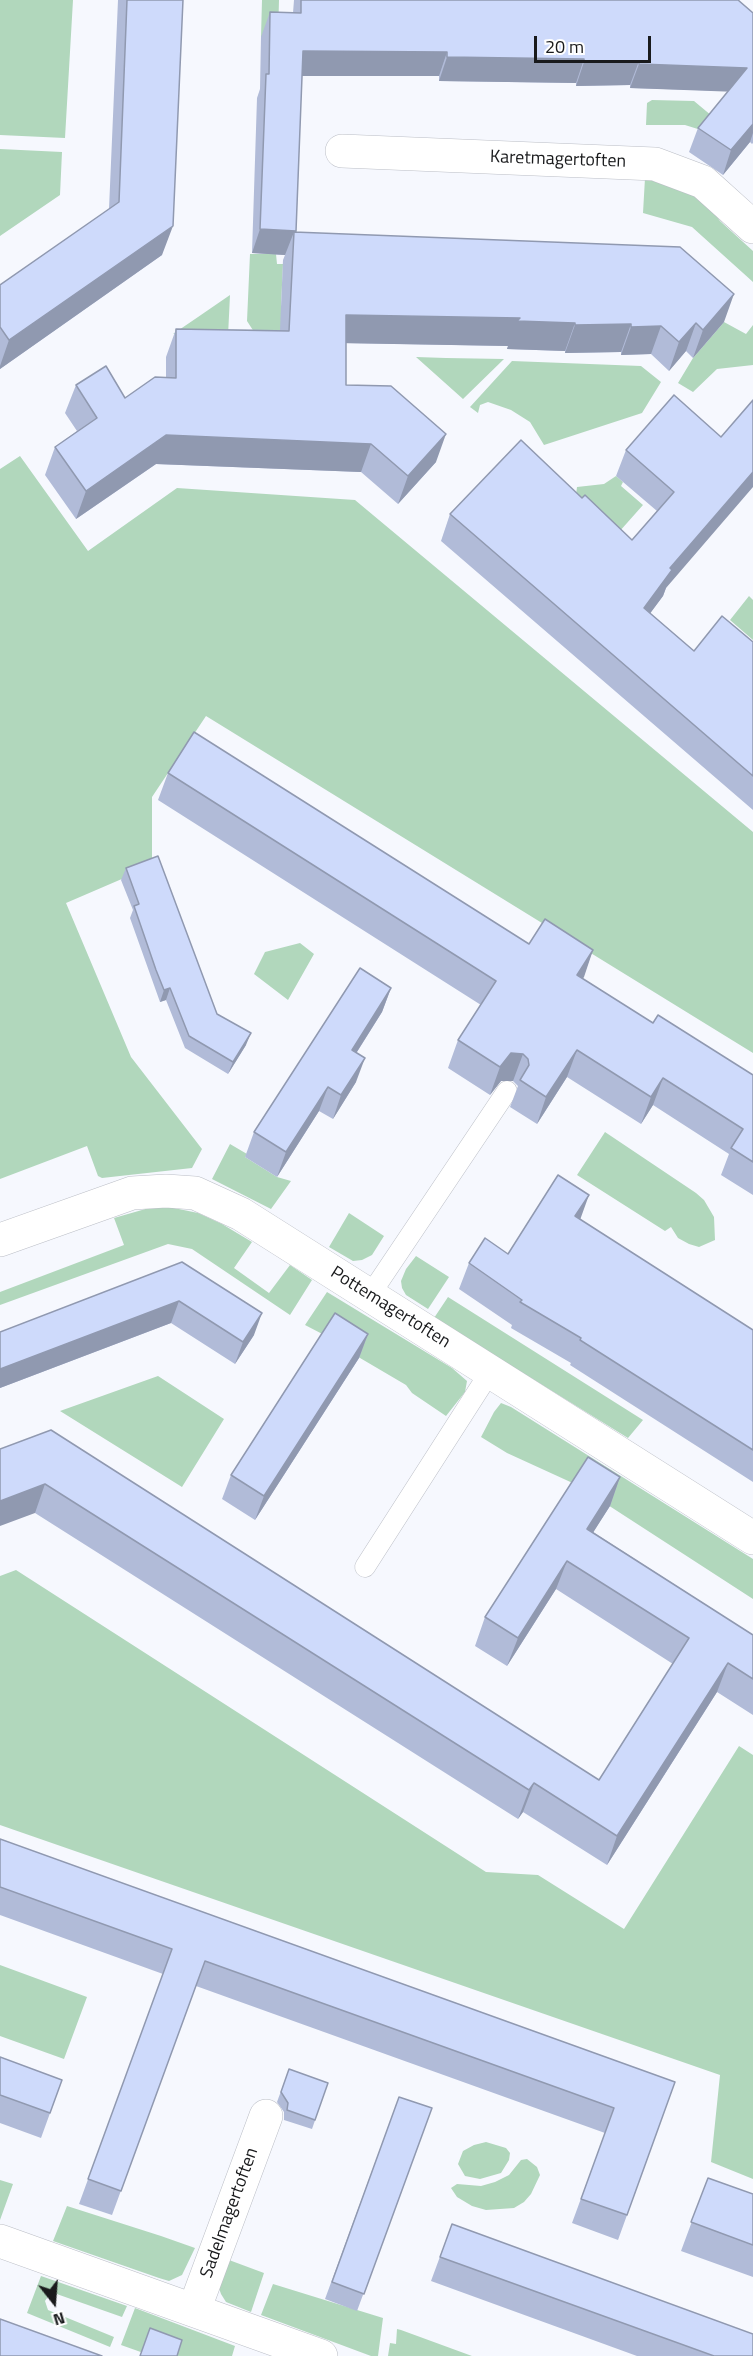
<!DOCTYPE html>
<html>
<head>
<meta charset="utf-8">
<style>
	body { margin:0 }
	#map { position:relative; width:753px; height:2356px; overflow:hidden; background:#f6f8fe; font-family:"Titillium Web",sans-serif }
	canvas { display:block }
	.north { position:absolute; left:24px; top:2272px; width:60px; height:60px; -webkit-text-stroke:4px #fff; paint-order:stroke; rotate:163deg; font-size:16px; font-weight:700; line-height:24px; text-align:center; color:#191a1c }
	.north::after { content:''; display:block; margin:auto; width:21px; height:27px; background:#191a1c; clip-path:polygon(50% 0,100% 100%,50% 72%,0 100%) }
	.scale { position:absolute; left:534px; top:36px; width:117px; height:27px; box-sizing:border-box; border:3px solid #191a1c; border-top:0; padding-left:8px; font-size:18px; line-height:21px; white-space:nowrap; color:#191a1c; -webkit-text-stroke:4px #fff; paint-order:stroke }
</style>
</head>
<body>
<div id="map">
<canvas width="753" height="2356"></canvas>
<div class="north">N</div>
<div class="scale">20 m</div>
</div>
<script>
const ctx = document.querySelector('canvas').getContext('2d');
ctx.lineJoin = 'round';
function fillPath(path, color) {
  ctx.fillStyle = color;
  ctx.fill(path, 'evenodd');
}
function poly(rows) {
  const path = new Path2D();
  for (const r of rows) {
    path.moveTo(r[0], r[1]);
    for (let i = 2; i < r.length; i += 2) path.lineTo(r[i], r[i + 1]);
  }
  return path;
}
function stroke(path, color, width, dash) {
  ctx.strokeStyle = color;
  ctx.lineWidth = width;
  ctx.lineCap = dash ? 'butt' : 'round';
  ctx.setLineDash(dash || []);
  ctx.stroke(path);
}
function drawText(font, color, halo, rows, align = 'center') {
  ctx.font = font + ' "Titillium Web",sans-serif';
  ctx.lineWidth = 4.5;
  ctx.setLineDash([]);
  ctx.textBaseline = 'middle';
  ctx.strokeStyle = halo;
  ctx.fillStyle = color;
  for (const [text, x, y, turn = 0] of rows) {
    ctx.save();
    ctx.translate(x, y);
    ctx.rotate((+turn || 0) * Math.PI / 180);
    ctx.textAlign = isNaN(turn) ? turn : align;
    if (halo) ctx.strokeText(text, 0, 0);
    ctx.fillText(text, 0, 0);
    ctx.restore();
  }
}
fillPath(poly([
	[0,0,73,0,65,138,0,135],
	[262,0,279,0,278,37,261,37],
	[652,100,694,101,712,116,701,130,685,125,646,125,647,103],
	[0,149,62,152,60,195,0,236],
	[645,178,684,185,712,210,720,221,753,251,753,282,692,227,643,213],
	[250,254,276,254,277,264,283,264,281,306,292,340,258,338,247,321],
	[230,295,228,336,173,334,198,317],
	[724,322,746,334,753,325,753,365,717,369,693,392,678,383,693,358],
	[416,357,446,358,504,359,463,399],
	[512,361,641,366,661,382,642,413,544,445,530,422,511,410,488,402,480,405,478,413,470,407],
	[20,456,88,551,177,488,355,500,753,832,753,1053,206,716,152,797,152,866,66,903,131,1057,202,1149,192,1168,102,1178,98,1176,87,1146,0,1179,0,469],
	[616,476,623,482,621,486,643,505,619,532,576,495,577,487,604,484],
	[749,596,753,600,753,640,730,620],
	[300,943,314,954,288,1000,254,974,265,952],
	[605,1132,696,1193,704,1200,714,1217,715,1240,699,1247,689,1244,678,1238,671,1227,665,1231,577,1175],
	[230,1144,247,1154,245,1157,277,1177,291,1181,271,1209,212,1179],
	[149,1208,174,1208,198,1213,222,1224,252,1242,234,1268,269,1293,290,1265,312,1280,290,1315,192,1249,168,1244,0,1305,0,1292,124,1245,114,1218],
	[349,1213,384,1236,372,1255,362,1260,353,1261,329,1247],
	[416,1256,449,1277,428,1309,406,1295,402,1288,401,1281,406,1269],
	[327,1292,452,1368,467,1381,465,1392,446,1416,412,1393,406,1385,326,1338,330,1338,305,1325],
	[448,1297,643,1420,628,1438,434,1318],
	[158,1376,224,1419,182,1487,60,1411],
	[501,1403,511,1407,753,1559,753,1599,577,1485,507,1453,481,1437,494,1412],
	[16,1570,486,1872,538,1875,624,1929,739,1746,753,1755,753,2179,711,2162,720,2075,0,1825,0,1576],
	[0,1965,87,1997,64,2059,0,2036],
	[486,2142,506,2148,510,2153,509,2160,501,2173,480,2179,465,2176,458,2164,463,2151,474,2145],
	[527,2159,537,2167,540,2175,531,2194,524,2202,514,2208,486,2210,472,2206,457,2197,451,2188,457,2184,481,2186,495,2182,509,2175,521,2160],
	[0,2180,13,2184,0,2220],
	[67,2206,161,2236,195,2248,182,2275,169,2281,159,2278,53,2241],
	[229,2260,264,2273,251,2312,226,2302,221,2294,219,2288],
	[41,2276,127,2306,122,2317,51,2292,45,2301,48,2310,114,2337,110,2347,27,2313],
	[273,2284,383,2318,378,2356,371,2356,261,2315],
	[135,2308,235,2346,232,2356,152,2356,121,2345],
	[397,2329,401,2330,472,2356,388,2356,390,2343,396,2344]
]), '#b1d7bc');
const lane = poly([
	[370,1295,507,1091],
	[365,1567,490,1372]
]);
const street = poly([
	[342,151,655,164,703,182,753,227],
	[0,1240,132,1193,166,1191,195,1193,241,1214,753,1538],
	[0,2241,321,2356],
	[194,2310,266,2116]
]);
stroke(lane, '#bbbec6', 21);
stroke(street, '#bbbec6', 34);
stroke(lane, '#fff', 20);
stroke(street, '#fff', 33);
fillPath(poly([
	[118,0,183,0,162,255,0,369,0,285,109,209],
	[294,0,738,0,753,13,753,143,752,144,750,142,723,175,689,152,698,128,728,91,630,88,630,85,576,86,576,83,439,81,439,76,302,76,296,232,724,322,693,358,686,351,669,371,651,354,621,355,621,352,565,353,565,351,507,349,508,346,346,343,346,385,436,462,398,504,361,472,156,464,76,519,45,475,55,447,77,431,65,413,76,385,125,398,166,378,166,357,176,329,280,330,283,260,285,255,252,253,257,98,260,89,261,37,270,12,293,13],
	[721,437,663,596,650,613,694,651,753,642,753,810,441,541,450,514,582,498,632,540,657,511,616,476,626,450],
	[168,773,529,944,593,950,582,979,653,1023,753,1075,753,1195,721,1175,729,1154,653,1105,641,1124,567,1077,537,1124,510,1107,518,1086,513,1081,501,1081,490,1095,448,1068,458,1040,481,1005,158,800],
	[126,868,217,1014,246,1045,228,1074,185,1048,166,1000,160,1002,130,918,133,910,121,880],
	[391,988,382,1012,357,1052,356,1082,333,1119,319,1111,277,1177,245,1157,254,1132],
	[580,1219,753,1330,753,1482,570,1365,571,1363,511,1328,512,1325,459,1289,469,1263,508,1254],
	[182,1262,254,1335,235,1364,171,1323,0,1388,0,1332],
	[368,1334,359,1358,255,1520,222,1499,231,1475],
	[0,1449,599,1780,673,1664,556,1589,507,1666,475,1646,485,1617,620,1477,610,1506,593,1532,753,1635,753,1715,717,1692,607,1865,523,1812,518,1819,35,1513],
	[0,1839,675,2082,618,2240,572,2223,605,2133,196,1986,112,2215,79,2204,163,1974,0,1915],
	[0,2057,62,2080,41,2138,0,2123],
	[289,2069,328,2083,312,2129,284,2120,284,2112,277,2102],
	[399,2097,432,2108,357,2311,325,2299],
	[708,2178,753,2194,753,2277,681,2251],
	[452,2224,753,2356,637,2356,431,2281]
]), '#b1bbd8');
fillPath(poly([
	[303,51,447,52,439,76,295,76],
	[447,57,584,59,576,83,439,81],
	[639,61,630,85,576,86,584,62],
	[639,64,747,68,738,92,630,88],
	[753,124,753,133,750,142,723,175,731,150],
	[173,226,162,255,0,369,0,366,9,340],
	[260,229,296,231,294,232,285,255,252,253],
	[734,294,724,322,693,358,703,330],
	[346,315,520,318,575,323,565,351,507,349,508,346,336,343],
	[696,323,686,351,669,371,679,342],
	[631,324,621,352,565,353,575,325],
	[661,326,651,354,621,355,631,327],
	[446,434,436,462,398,504,408,476],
	[166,435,371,444,361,472,156,464,76,519,86,491],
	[753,472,753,487,666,588,663,596,635,634,644,608,670,568],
	[593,950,584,977,567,1002,577,975],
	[170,988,166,1000,160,1002,164,990],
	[391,988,382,1012,343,1074,352,1050],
	[251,1033,246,1045,228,1074,233,1062],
	[577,1050,567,1077,537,1124,546,1097],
	[511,1053,523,1054,513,1081,501,1081,490,1095,500,1067],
	[365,1058,356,1082,333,1119,341,1095],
	[663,1078,653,1105,641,1124,651,1097],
	[328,1087,319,1111,277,1177,286,1152],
	[589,1195,580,1220,575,1216],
	[179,1301,171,1323,0,1388,0,1369],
	[262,1313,254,1335,235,1364,243,1342],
	[368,1334,359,1358,255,1520,264,1496],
	[620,1477,610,1506,577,1558,587,1529],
	[45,1484,35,1513,0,1526,0,1501],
	[567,1561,556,1589,507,1666,518,1638],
	[728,1663,717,1692,607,1865,617,1836],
	[534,1783,523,1812,518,1819,529,1790]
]), '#9099b0');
const building = poly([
	[127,0,183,0,173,226,9,340,0,327,0,285,119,202,127,0],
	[301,0,738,0,753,13,753,124,731,150,698,128,747,68,639,64,639,61,584,62,584,59,447,57,447,52,303,51,296,231,260,229,266,74,269,74,270,12,301,13,301,0],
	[294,232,680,247,734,294,703,330,696,323,679,342,661,326,631,327,631,324,575,325,575,323,517,321,520,318,346,315,346,385,391,386,446,434,408,476,371,444,166,435,86,491,55,447,97,418,76,385,106,366,125,398,155,377,176,378,176,329,289,331,294,232],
	[674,395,721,437,753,400,753,472,670,568,672,570,644,608,694,651,722,616,753,642,753,776,450,514,521,440,582,498,585,495,632,540,674,492,626,450,674,395],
	[194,732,529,944,545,919,593,950,577,975,653,1023,658,1015,753,1075,753,1162,731,1148,743,1129,663,1078,651,1097,577,1050,546,1097,520,1080,529,1065,528,1059,523,1054,511,1053,500,1067,458,1040,496,981,168,773,194,732],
	[158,856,217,1014,251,1033,233,1062,189,1036,170,988,164,990,156,970,134,906,139,904,126,868,158,856],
	[360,968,391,988,352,1050,365,1058,341,1095,328,1087,286,1152,254,1132,360,968],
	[558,1175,589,1195,575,1216,753,1330,753,1450,580,1340,581,1338,520,1302,522,1300,469,1263,485,1238,508,1254,558,1175],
	[182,1262,262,1313,243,1342,179,1301,0,1369,0,1332,182,1262],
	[335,1313,368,1334,264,1496,231,1475,335,1313],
	[51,1430,599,1780,689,1638,567,1561,518,1638,485,1617,588,1457,620,1477,587,1529,753,1635,753,1679,728,1663,617,1836,534,1783,529,1790,45,1484,0,1501,0,1449,51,1430],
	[0,1839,675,2082,627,2215,581,2199,614,2108,205,1961,121,2191,88,2179,172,1949,0,1887,0,1839],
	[0,2057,62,2080,50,2113,0,2095,0,2057],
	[289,2069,328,2083,315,2120,287,2110,288,2103,281,2092,289,2069],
	[399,2097,432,2108,364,2294,332,2282,399,2097],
	[708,2178,753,2194,753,2245,691,2222,708,2178],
	[452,2224,753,2334,753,2356,714,2356,440,2257,452,2224],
	[0,2319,102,2356,0,2356,0,2319],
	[150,2328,182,2340,177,2356,140,2356,150,2328]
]);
fillPath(building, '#cedafb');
stroke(building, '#9099b0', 1.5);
drawText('18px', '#191a1c', '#fff', [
	["Karetmagertoften",558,160,2],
	["Pottemagertoften",390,1308,32],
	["Sadelmagertoften",230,2213,-70]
]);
</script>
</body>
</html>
